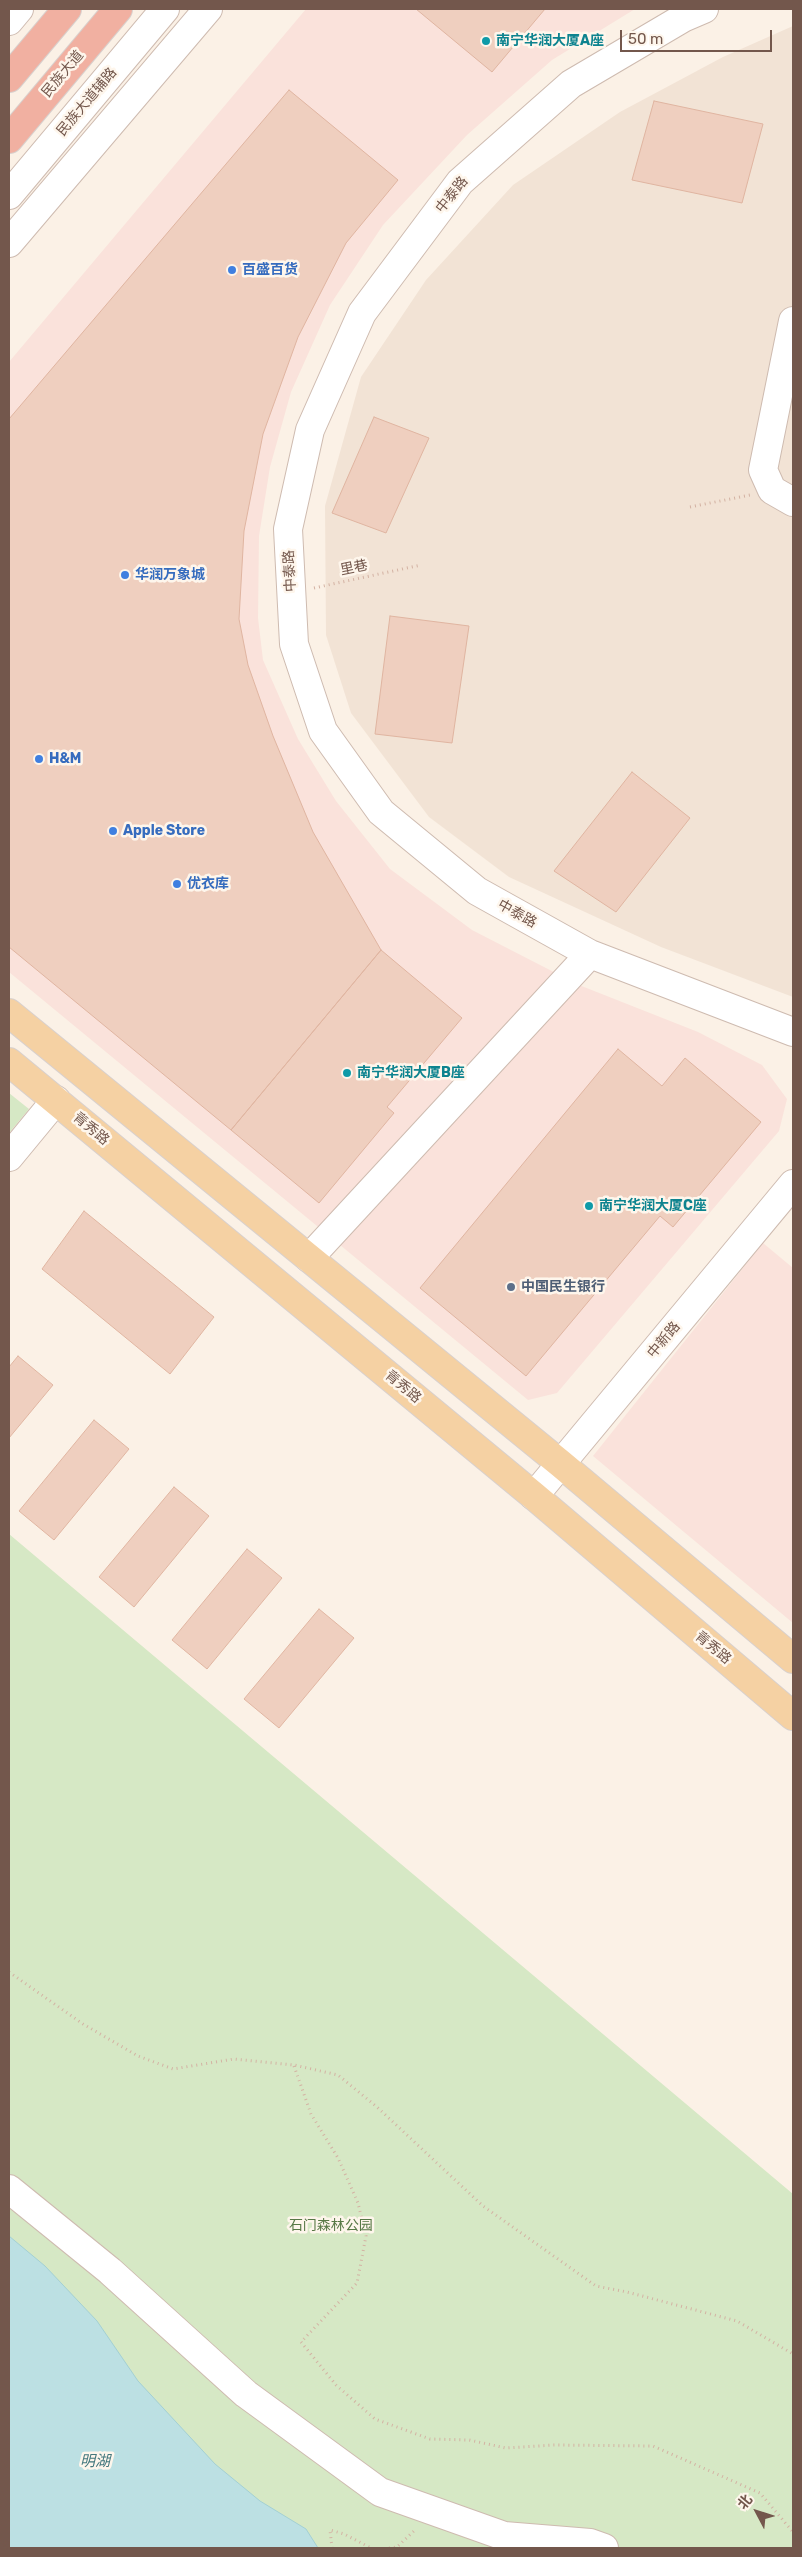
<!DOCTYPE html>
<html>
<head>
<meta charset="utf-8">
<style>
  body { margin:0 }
  #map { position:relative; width:802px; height:2557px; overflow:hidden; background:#fbf1e6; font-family:Rubik,"Noto Sans SC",sans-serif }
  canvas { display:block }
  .frame { position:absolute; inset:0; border:10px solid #73574c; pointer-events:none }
  .north { position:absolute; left:732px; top:2487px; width:50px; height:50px; -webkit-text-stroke:4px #fef6ec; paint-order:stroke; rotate:310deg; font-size:14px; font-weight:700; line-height:20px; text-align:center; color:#73574c }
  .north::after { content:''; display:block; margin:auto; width:18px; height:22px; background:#73574c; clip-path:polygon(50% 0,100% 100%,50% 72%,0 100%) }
  .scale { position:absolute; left:620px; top:30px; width:152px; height:22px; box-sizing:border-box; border:2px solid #73574c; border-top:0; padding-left:6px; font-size:15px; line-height:18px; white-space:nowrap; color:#73574c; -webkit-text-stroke:4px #fef6ec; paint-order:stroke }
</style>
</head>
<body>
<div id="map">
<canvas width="802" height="2557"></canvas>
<div class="frame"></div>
<div class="north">北</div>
<div class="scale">50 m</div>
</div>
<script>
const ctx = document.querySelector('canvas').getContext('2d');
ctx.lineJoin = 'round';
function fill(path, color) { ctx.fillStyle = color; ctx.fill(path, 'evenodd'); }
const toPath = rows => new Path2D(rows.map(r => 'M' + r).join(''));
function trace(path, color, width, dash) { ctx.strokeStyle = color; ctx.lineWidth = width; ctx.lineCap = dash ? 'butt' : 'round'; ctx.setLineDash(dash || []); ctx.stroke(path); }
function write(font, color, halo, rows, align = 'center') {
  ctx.font = font + ' Rubik,"Noto Sans SC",sans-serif'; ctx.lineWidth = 5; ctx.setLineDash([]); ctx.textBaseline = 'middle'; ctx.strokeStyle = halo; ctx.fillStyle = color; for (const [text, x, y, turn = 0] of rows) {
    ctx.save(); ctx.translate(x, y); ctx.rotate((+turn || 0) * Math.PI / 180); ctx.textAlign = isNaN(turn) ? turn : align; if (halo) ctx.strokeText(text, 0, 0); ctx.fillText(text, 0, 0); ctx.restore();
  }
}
fill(toPath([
  [793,26,793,997,661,947,509,877,429,817,351,713,326,635,325,506,361,377,426,280,513,185,620,112,723,57]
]), '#f2e3d5');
fill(toPath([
  [306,9,635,9,552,60,467,135,383,225,330,305,291,392,270,467,259,536,258,618,263,660,298,739,336,801,390,869,472,930,579,985,698,1032,762,1065,787,1099,779,1131,557,1393,528,1400,9,972,9,362],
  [763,1243,793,1268,793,1623,593,1456]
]), '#fae2db');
fill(toPath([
  [9,1093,29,1109,9,1133],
  [9,1534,793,2194,793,2548,9,2548]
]), '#d6e8c5');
const water = toPath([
  [9,2236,45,2266,97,2321,138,2381,215,2464,260,2501,306,2529,318,2548,9,2548,9,2236]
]);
fill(water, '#bce0e3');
trace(water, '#a3d0d4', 1);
const building = toPath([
  [416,9,545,9,492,72,416,9],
  [289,90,398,180,346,243,298,337,263,434,244,531,239,619,248,665,273,736,313,832,381,950,231,1130,9,947,9,419,289,90],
  [654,101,763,124,742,203,632,180,654,101],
  [374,417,429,438,386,533,332,513,374,417],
  [390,616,469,626,452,743,375,734,390,616],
  [632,772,690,818,616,912,554,871,632,772],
  [381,950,462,1018,387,1107,394,1113,319,1203,231,1130,381,950],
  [618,1049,662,1086,685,1058,761,1122,673,1227,660,1216,526,1376,420,1288,618,1049],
  [84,1211,214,1317,170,1374,42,1269,84,1211],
  [18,1356,53,1385,9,1438,9,1367,18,1356],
  [94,1420,129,1449,54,1540,19,1511,94,1420],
  [174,1487,209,1516,134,1607,99,1577,174,1487],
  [247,1549,282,1578,207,1669,172,1640,247,1549],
  [319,1609,354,1638,279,1728,244,1699,319,1609]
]);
fill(building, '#efcfbf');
trace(building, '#e0b5a1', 1);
const minor = toPath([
  [704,9,683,18,571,84,460,182,362,313,310,430,288,529,294,644,323,731,381,812,477,891,590,954,793,1032],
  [9,21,19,9],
  [9,195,165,9],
  [9,243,208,9],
  [793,321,763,470,772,490,793,502],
  [9,1157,56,1100],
  [309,1258,590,954],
  [534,1496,793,1184],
  [9,2189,110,2271,246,2394,380,2492,504,2536,590,2543,604,2548]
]);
const major = toPath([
  [9,1013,561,1464,793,1659],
  [9,1062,534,1496,793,1716]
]);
const highway = toPath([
  [9,78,67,9],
  [9,139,118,9]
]);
trace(minor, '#cebbb0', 30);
trace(major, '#d8d0cd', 30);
trace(highway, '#d8d0cd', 30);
trace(toPath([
  [690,507,750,495],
  [314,588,421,565],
  [9,1972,83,2024,138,2056,173,2069,234,2059,294,2065,338,2075,377,2107,483,2206,596,2286,627,2292,737,2321,793,2354],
  [294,2066,311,2114,338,2158,358,2203,366,2236,357,2283,301,2342,336,2385,375,2419,430,2439,469,2440,506,2448,554,2445,653,2446,760,2493,793,2532],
  [332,2548,330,2530,344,2534,371,2548],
  [389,2548,397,2547,416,2529]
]), '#d3b2a3', 3, [1, 4]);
trace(minor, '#fff', 28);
trace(major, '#f5d1a3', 28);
trace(highway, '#f1b0a1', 28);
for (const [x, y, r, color] of [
  [486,41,5,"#0f9aa8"],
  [232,270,5,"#3f7fe0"],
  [125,575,5,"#3f7fe0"],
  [39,759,5,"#3f7fe0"],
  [113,831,5,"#3f7fe0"],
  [177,884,5,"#3f7fe0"],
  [347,1073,5,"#0f9aa8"],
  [589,1206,5,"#0f9aa8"],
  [511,1287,5,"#5c6f8a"]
]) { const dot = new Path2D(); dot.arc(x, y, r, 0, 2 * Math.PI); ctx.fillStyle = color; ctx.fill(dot); trace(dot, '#fef6ec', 2); }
write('bold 14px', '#0d838f', '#fef6ec', [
  ["南宁华润大厦A座",496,41],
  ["南宁华润大厦B座",357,1073],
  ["南宁华润大厦C座",599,1206]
], 'left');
write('14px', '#73574c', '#fef6ec', [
  ["民族大道",63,74,-50],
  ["民族大道辅路",87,102,-50],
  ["中泰路",452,195,-51],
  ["里巷",354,568,-12],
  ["中泰路",290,571,-93],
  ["中泰路",517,914,29],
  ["青秀路",91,1129,40],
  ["中新路",664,1340,-50],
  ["青秀路",403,1387,40],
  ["青秀路",713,1648,40]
]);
write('bold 14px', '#366cbe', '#fef6ec', [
  ["百盛百货",242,270],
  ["华润万象城",135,575],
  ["H&M",49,759],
  ["Apple Store",123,831],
  ["优衣库",187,884]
], 'left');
write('bold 14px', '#4e5e75', '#fef6ec', [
  ["中国民生银行",521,1287]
], 'left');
write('14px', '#577845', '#fef6ec', [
  ["石门森林公园",331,2226]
]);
write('italic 15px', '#44787e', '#fef6ec', [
  ["明湖",95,2462]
]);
</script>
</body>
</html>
